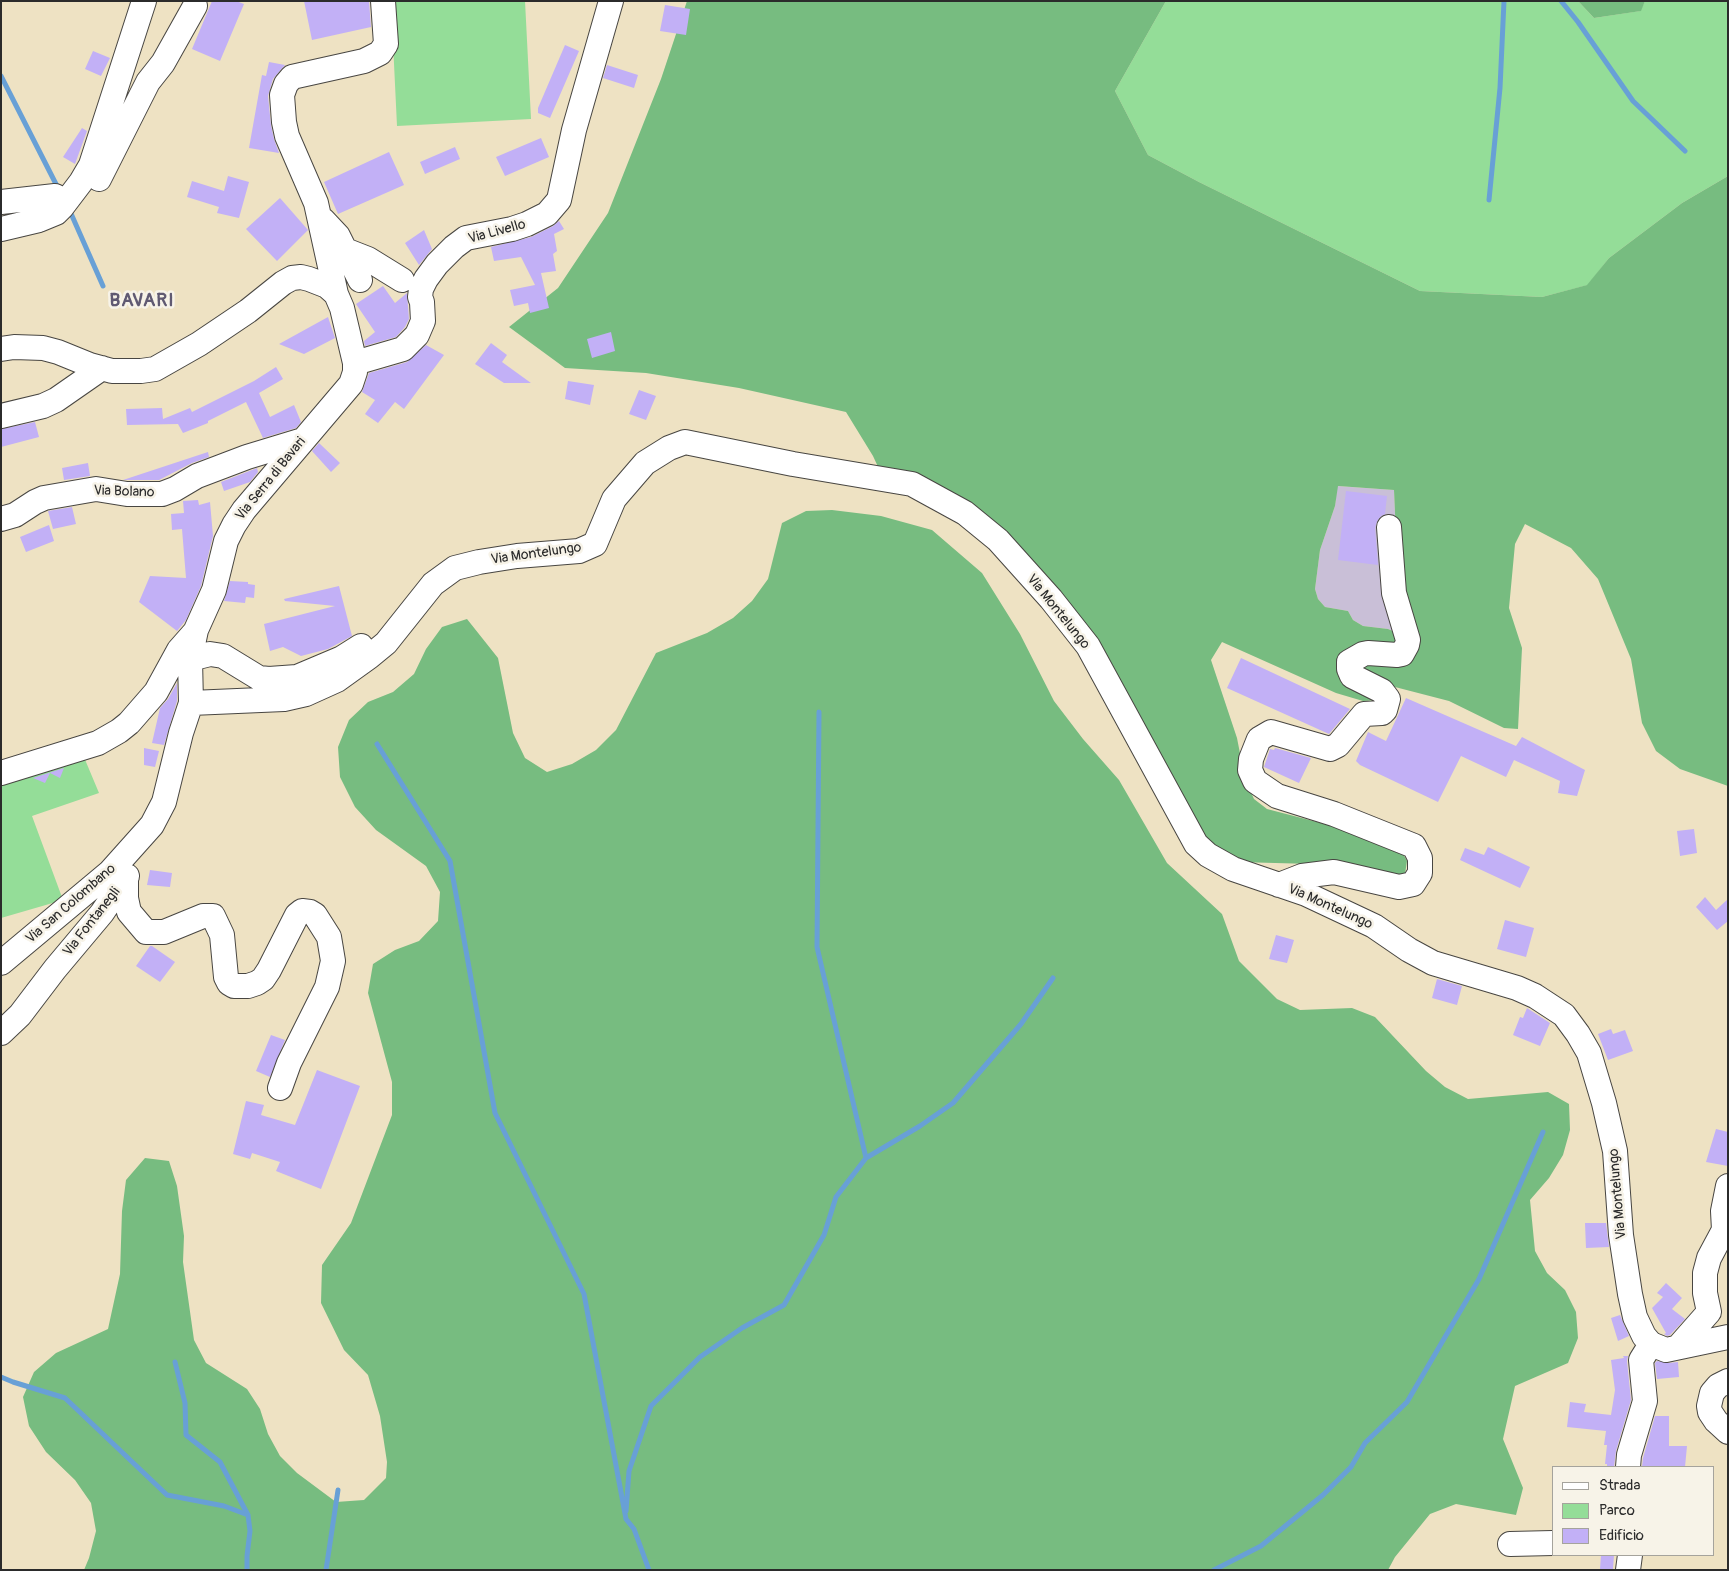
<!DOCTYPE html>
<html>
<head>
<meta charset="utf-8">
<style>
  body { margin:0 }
  #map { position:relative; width:1729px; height:1571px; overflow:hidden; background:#eee2c3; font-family:Pangolin,sans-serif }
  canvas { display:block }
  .frame { position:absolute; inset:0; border:2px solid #2b2b2b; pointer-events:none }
  .legend { position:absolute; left:1552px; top:1466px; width:162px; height:90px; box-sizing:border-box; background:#f7f3e8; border:1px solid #a5a39c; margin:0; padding:6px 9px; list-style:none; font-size:15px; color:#2b2b2b }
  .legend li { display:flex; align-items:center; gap:10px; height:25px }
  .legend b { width:25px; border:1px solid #a5a39c }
</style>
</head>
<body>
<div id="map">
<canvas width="1729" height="1571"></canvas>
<div class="frame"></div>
<ul class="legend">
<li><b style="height:6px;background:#fff"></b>Strada</li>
<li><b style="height:14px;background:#94dd98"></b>Parco</li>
<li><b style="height:14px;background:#c2b0f6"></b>Edificio</li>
</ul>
</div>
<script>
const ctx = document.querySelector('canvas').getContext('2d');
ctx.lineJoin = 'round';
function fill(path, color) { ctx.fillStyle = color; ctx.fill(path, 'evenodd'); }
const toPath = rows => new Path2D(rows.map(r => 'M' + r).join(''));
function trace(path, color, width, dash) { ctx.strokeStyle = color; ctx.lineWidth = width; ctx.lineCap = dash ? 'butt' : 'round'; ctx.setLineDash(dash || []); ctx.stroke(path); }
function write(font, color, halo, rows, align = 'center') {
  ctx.font = font + ' Pangolin,sans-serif'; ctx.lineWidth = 5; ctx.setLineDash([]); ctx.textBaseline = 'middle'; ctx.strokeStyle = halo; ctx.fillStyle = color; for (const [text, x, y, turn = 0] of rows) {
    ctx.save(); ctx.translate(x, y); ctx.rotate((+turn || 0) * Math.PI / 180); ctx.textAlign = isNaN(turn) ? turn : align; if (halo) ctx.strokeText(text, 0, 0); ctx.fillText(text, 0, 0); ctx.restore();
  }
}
fill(toPath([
  [1337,486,1394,490,1398,582,1404,612,1416,639,1415,649,1410,659,1367,662,1354,667,1370,678,1395,687,1380,700,1367,690,1351,685,1343,678,1341,670,1342,659,1349,652,1359,647,1370,645,1391,649,1398,641,1395,632,1388,629,1363,626,1353,620,1348,611,1325,607,1318,599,1315,589,1320,550,1335,506]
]), '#c9bfd7');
fill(toPath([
  [391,1,525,1,531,119,397,126],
  [1166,1,1578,1,1594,18,1640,11,1645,1,1728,1,1728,176,1682,203,1609,258,1588,285,1542,297,1420,291,1199,182,1148,155,1115,91],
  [81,750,99,793,32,816,63,900,1,918,1,777]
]), '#94dd98');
fill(toPath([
  [687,1,1166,1,1115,91,1148,155,1199,182,1420,291,1542,297,1587,285,1609,258,1682,203,1728,176,1728,786,1680,769,1656,751,1642,723,1631,659,1598,579,1571,548,1525,524,1515,544,1509,608,1522,648,1518,729,1504,728,1449,701,1395,687,1370,678,1361,673,1354,668,1357,665,1367,662,1410,659,1415,649,1416,639,1404,612,1398,582,1394,490,1338,486,1335,506,1320,550,1315,589,1318,599,1325,607,1348,611,1353,620,1363,626,1388,629,1395,632,1398,641,1391,649,1371,645,1359,647,1349,652,1342,660,1341,670,1343,678,1351,685,1367,690,1380,700,1363,701,1336,693,1222,642,1211,660,1237,738,1245,779,1254,799,1267,809,1367,835,1401,850,1407,861,1405,874,1395,877,1354,867,1312,864,1238,862,1212,850,1119,680,1053,586,1003,532,974,509,927,484,879,469,873,456,846,412,739,388,646,373,565,368,509,327,558,288,608,213,661,79],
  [1578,1,1645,1,1641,11,1594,18],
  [832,510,881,516,932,530,982,573,1020,634,1054,701,1083,739,1119,780,1167,863,1222,914,1239,961,1277,999,1300,1010,1352,1008,1375,1017,1426,1071,1445,1087,1468,1099,1548,1092,1569,1104,1570,1130,1563,1155,1549,1178,1530,1200,1535,1251,1547,1273,1565,1290,1576,1312,1578,1338,1568,1363,1515,1386,1503,1439,1523,1488,1516,1515,1456,1504,1430,1514,1395,1557,1388,1570,84,1570,89,1558,96,1531,91,1503,75,1480,46,1452,29,1426,23,1397,34,1372,56,1353,108,1329,120,1274,122,1211,126,1180,145,1158,169,1161,177,1186,184,1236,183,1262,194,1340,206,1363,247,1389,260,1409,268,1434,280,1456,297,1473,336,1502,364,1500,386,1478,387,1462,380,1416,368,1375,344,1350,321,1303,322,1265,351,1223,392,1115,392,1082,368,993,373,964,395,950,419,941,438,921,440,892,426,866,376,830,355,807,340,777,338,747,349,720,368,702,393,692,414,674,426,649,442,627,467,619,498,658,513,733,525,758,547,772,572,764,596,750,616,730,656,653,707,633,733,618,752,601,768,579,782,523,806,511]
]), '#77bc80');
trace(toPath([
  [1561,1,1578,22,1633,101,1685,151],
  [1,76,59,190],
  [1489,200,1500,88,1504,1],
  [69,209,103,286],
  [819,712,817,947,866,1158],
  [377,744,450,861,495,1113,584,1294,626,1519,634,1529,649,1570],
  [175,1362,185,1403,186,1435,220,1462,248,1515,250,1531,247,1556,247,1570],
  [1,1377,13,1382,65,1398,167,1495,224,1506,248,1515],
  [626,1511,629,1471,651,1406,700,1357,742,1328,784,1305,824,1235,836,1197,866,1158,920,1126,953,1103,1021,1024,1053,978],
  [326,1570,338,1490],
  [1214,1570,1261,1546,1323,1495,1351,1467,1365,1443,1407,1402,1479,1279,1543,1132]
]), '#68a0d6', 5);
fill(toPath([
  [212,1,236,1,244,4,220,61,192,49],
  [304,1,369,1,371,27,312,40],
  [665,5,690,9,686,35,660,31],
  [565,45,579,51,550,118,538,113,538,108],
  [93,51,110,58,101,76,85,69],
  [269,62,285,65,273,79,268,96,271,125,274,139,279,153,249,148,262,75,266,76],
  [607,65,638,75,634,88,603,78],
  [82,128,87,131,75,164,63,157],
  [541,138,549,157,505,176,496,157],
  [455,147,460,159,425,174,420,162],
  [389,152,404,185,338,214,324,182],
  [228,176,249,182,239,218,217,213,219,207,187,197,192,181,224,191],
  [280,198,308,230,277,261,246,229],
  [559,221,564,229,554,234,557,251,553,254,556,271,541,273,549,308,530,313,528,303,514,306,510,290,535,285,521,257,494,261,491,247,531,237,553,226],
  [424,230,432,249,419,265,405,243],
  [383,286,395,303,407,293,409,319,405,327,396,337,365,346,364,341,375,332,356,304],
  [328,317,335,338,304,354,279,344],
  [611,332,615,351,592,358,587,339],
  [491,343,507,355,502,362,531,383,504,383,475,364],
  [426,345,444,355,404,409,395,402,378,423,365,414,375,400,362,392,369,373,407,362],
  [276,367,283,379,259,393,270,417,294,405,301,422,296,428,263,438,246,402,208,421,208,423,183,433,178,424,127,425,126,409,162,408,163,419,190,408,192,412,254,381],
  [568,381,594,385,590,405,565,399],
  [639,390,656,396,646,420,629,414],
  [35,422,39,437,1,447,1,429],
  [319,443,340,463,331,472,312,451],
  [208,452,209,457,192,463,159,480,123,480],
  [88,463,90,476,64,480,62,468],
  [257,468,258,472,250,482,224,491,221,482],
  [1346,491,1387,496,1385,514,1381,516,1377,521,1375,528,1378,565,1338,560],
  [198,500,199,505,210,502,213,536,201,586,186,620,177,631,139,602,150,576,186,578,182,529,172,530,171,514,184,513,183,501],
  [72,507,76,524,53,529,48,511],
  [49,525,54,541,26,552,20,537],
  [230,581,248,582,248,584,255,585,254,598,246,597,245,603,224,601],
  [339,586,352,636,328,649,301,656,283,647,270,651,264,624,335,606,285,601,284,599],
  [1241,658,1350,709,1329,734,1227,688],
  [177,683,177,701,164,745,152,743,160,708,168,699],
  [1406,698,1516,746,1522,737,1585,770,1577,796,1558,793,1560,781,1514,760,1506,777,1461,756,1438,802,1360,765,1356,761,1368,732,1386,741],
  [144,748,159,751,155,767,144,765],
  [1275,748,1311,758,1299,783,1264,767,1270,749,1274,750],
  [64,768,60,778,50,773,45,783,33,778],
  [1694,829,1697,853,1680,856,1677,831],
  [1488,847,1530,867,1520,888,1460,860,1465,848,1484,855],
  [150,870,172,873,170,887,147,885],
  [1705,897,1716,910,1728,899,1728,921,1717,930,1696,907],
  [1505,920,1534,928,1526,957,1497,949],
  [1276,935,1294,940,1287,963,1269,959],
  [150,946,152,946,175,962,160,982,136,966],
  [1437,979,1462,986,1457,1005,1432,998],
  [1527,1008,1550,1023,1540,1046,1513,1035,1520,1017,1523,1018],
  [1611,1029,1613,1034,1625,1030,1633,1051,1608,1060,1598,1034],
  [271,1035,285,1040,270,1077,256,1071],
  [317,1070,360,1086,321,1189,276,1171,280,1162,252,1153,250,1159,233,1154,246,1101,264,1105,261,1115,295,1125],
  [1716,1129,1728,1132,1728,1166,1706,1162],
  [1585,1223,1606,1223,1609,1247,1586,1248],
  [1666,1283,1682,1298,1672,1309,1685,1319,1670,1335,1667,1336,1664,1334,1666,1333,1652,1308,1663,1297,1657,1293],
  [1620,1315,1629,1336,1618,1341,1611,1318],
  [1623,1356,1628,1356,1627,1361,1631,1400,1616,1451,1614,1467,1607,1467,1607,1464,1605,1464,1607,1445,1604,1445,1606,1431,1567,1427,1570,1402,1586,1404,1584,1412,1611,1415,1615,1390,1611,1360,1624,1358],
  [1657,1361,1668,1363,1678,1362,1679,1377,1657,1379,1655,1363],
  [1655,1416,1669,1416,1669,1446,1687,1446,1685,1467,1642,1467,1643,1458],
  [1601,1555,1614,1555,1613,1569,1600,1569]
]), '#c2b0f6');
const minor = toPath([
  [99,179,148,82,163,63,195,6],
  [1,202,55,196,59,198,62,207],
  [323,220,338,236,360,280],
  [1,229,39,220,56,213,62,207,81,182,91,165,144,1],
  [345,250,368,259,402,280],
  [1,349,14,347,43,348,58,352,90,365,112,371,141,371,155,369,199,344,248,311,283,283,292,278,301,277,309,279,327,286,336,294],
  [355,363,403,349,417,335,423,321,422,302,420,297,421,289,426,279,437,264,454,247,466,238,512,229,527,224,547,214,559,200,574,130,611,1],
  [1,416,43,406,56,400,102,368],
  [1,519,15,515,35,502,44,498,96,489,127,494,162,494,175,489,197,476,247,457,303,440],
  [190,659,210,654,223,656,259,678,269,679,297,677,342,658,361,646],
  [191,703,284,699,306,694,337,680,369,657,386,643,433,584,455,568,479,562,517,556,579,551,595,544,614,499,645,463,669,448,685,442,793,464,912,484,965,513,998,540,1051,599,1088,646,1196,844,1208,855,1233,869,1306,894,1374,926,1409,950,1433,963,1517,988,1535,996,1564,1015,1578,1034,1589,1053,1604,1103,1615,1151,1621,1235,1630,1294,1635,1317,1644,1336,1651,1344,1666,1350,1728,1337],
  [1,773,98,743,119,731,129,723,156,692,179,650,194,633],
  [126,879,126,898,129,912,146,932,164,932,203,916,213,916,222,935,226,977,229,983,234,986,248,986,257,983,263,979,269,970,297,915,302,911,310,912,315,915,329,937,333,961,327,987,289,1063,280,1088],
  [1279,885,1302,876,1334,872,1399,887,1413,884,1420,873,1420,858,1414,846,1334,814,1277,796,1255,781,1250,770,1251,759,1259,739,1271,732,1330,749,1338,745,1364,714,1382,713,1385,710,1388,699,1382,691,1352,676,1349,669,1349,662,1363,654,1368,653,1397,655,1402,654,1407,645,1408,640,1394,593,1389,527],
  [1,963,110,872,152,825,164,802,181,733,191,703,190,659,196,630,214,590,226,541,234,525,244,510,351,384,355,372,355,363,342,308,336,294,316,203,287,136,284,122,282,95,286,84,292,77,364,61,380,53,386,44,383,1],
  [1,1033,20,1015,55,969,102,913,127,876],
  [1679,1346,1709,1312,1705,1293,1705,1273,1709,1258,1724,1230,1723,1211,1728,1186],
  [1728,1381,1718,1386,1712,1393,1709,1406,1710,1412,1716,1421,1728,1432],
  [1628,1467,1629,1455,1645,1401,1641,1360,1651,1344],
  [1510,1544,1553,1543],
  [1628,1570,1630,1555]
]);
trace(minor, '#484642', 26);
trace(minor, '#fff', 24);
write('14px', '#2b2b2b', '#f7f3e8', [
  ["Via Livello",497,232,-15],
  ["Via Serra di Bavari",271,479,-51],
  ["Via Bolano",124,492,2],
  ["Via Montelungo",536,554,-8],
  ["Via Montelungo",1058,612,51],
  ["Via San Colombano",71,904,-41],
  ["Via Montelungo",1330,907,24],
  ["Via Fontanegli",92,922,-52],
  ["Via Montelungo",1618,1194,-95]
]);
ctx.letterSpacing = '1px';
write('bold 19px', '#605a72', '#f7f3e8', [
  ["BAVARI",142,301]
]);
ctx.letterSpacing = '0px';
</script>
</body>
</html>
